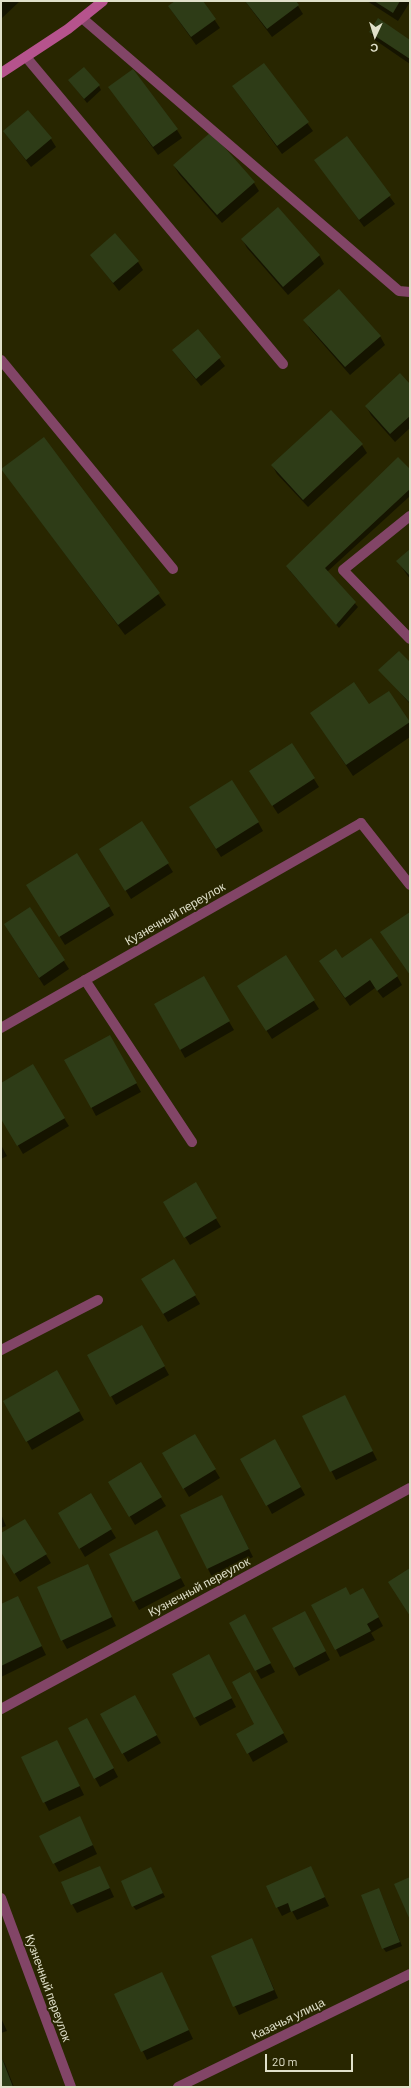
<!DOCTYPE html>
<html>
<head>
<meta charset="utf-8">
<style>
  body { margin:0 }
  #map { position:relative; width:411px; height:2088px; overflow:hidden; background:#282600; font-family:Barlow,sans-serif }
  canvas { display:block }
  .frame { position:absolute; inset:0; border:2px solid #e0e0ca; pointer-events:none }
  .north { position:absolute; left:355px; top:16px; width:40px; height:40px; -webkit-text-stroke:3px #282600; paint-order:stroke; rotate:184deg; font-size:11px; font-weight:700; line-height:16px; text-align:center; color:#e0e0ca }
  .north::after { content:''; display:block; margin:auto; width:14px; height:18px; background:#e0e0ca; clip-path:polygon(50% 0,100% 100%,50% 72%,0 100%) }
  .scale { position:absolute; left:265px; top:2054px; width:88px; height:18px; box-sizing:border-box; border:2px solid #e0e0ca; border-top:0; padding-left:5px; font-size:12px; line-height:14px; white-space:nowrap; color:#e0e0ca; -webkit-text-stroke:3px #282600; paint-order:stroke }
</style>
</head>
<body>
<div id="map">
<canvas width="411" height="2088"></canvas>
<div class="frame"></div>
<div class="north">С</div>
<div class="scale">20 m</div>
</div>
<script>
const ctx = document.querySelector('canvas').getContext('2d');
ctx.lineJoin = 'round';
function fill(path, color) { ctx.fillStyle = color; ctx.fill(path, 'evenodd'); }
const toPath = rows => new Path2D(rows.map(r => 'M' + r).join(''));
function trace(path, color, width, dash) { ctx.strokeStyle = color; ctx.lineWidth = width; ctx.lineCap = dash ? 'butt' : 'round'; ctx.setLineDash(dash || []); ctx.stroke(path); }
function write(font, color, halo, rows, align = 'center') {
  ctx.font = font + ' Barlow,sans-serif'; ctx.lineWidth = 4; ctx.setLineDash([]); ctx.textBaseline = 'middle'; ctx.strokeStyle = halo; ctx.fillStyle = color; for (const [text, x, y, turn = 0] of rows) {
    ctx.save(); ctx.translate(x, y); ctx.rotate((+turn || 0) * Math.PI / 180); ctx.textAlign = isNaN(turn) ? turn : align; if (halo) ctx.strokeText(text, 0, 0); ctx.fillText(text, 0, 0); ctx.restore();
  }
}
fill(toPath([
  [1,1,20,1,1,19],
  [177,1,202,1,220,28,196,45,169,7],
  [245,1,295,1,303,14,272,37],
  [367,1,410,1,410,2,398,21],
  [370,32,410,41,410,64,375,40],
  [264,64,313,131,282,154,233,87],
  [72,84,99,86,101,90,87,103],
  [110,88,177,130,182,138,158,155],
  [4,132,51,139,56,147,31,167],
  [346,137,395,204,364,227,315,160],
  [174,166,254,183,259,191,222,223,179,174],
  [242,239,319,255,324,264,288,295,247,248],
  [91,255,138,262,143,270,119,291],
  [305,320,380,336,385,345,350,375,310,329],
  [198,331,225,366,201,386,173,351],
  [410,386,410,428,395,442,371,415,366,406],
  [331,411,362,445,367,453,308,507,277,474,272,465],
  [44,439,166,605,125,635,2,469],
  [410,471,410,496,327,572,358,607,339,628,290,571],
  [410,550,410,579,398,562],
  [410,664,410,704,380,670],
  [388,692,410,724,410,737,353,776,311,713,369,705],
  [292,744,319,787,278,814,255,779],
  [195,816,258,822,263,831,221,857],
  [142,823,173,872,131,899,105,857],
  [32,893,109,906,114,915,65,945],
  [30,908,69,969,44,986,10,933],
  [285,956,319,1009,272,1039,243,994],
  [342,960,397,976,402,985,383,998,375,988,350,1006,320,962],
  [203,977,234,1030,185,1058,155,1005],
  [110,1036,141,1092,96,1116,66,1060],
  [32,1066,69,1126,23,1154,1,1117,1,1085],
  [1,1145,7,1156,1,1159],
  [195,1184,221,1227,190,1245,164,1202],
  [174,1260,200,1304,168,1322,143,1279],
  [142,1326,169,1375,116,1405,89,1355],
  [57,1371,84,1420,32,1450,4,1401],
  [349,1404,377,1460,336,1480,304,1417],
  [194,1435,220,1478,189,1497,168,1462],
  [275,1441,305,1495,272,1514,242,1459],
  [140,1464,166,1506,135,1525,109,1482],
  [90,1495,116,1538,85,1557,59,1514],
  [227,1505,253,1557,212,1577,208,1569],
  [1,1514,6,1526,1,1528],
  [25,1520,51,1563,20,1582,1,1551,1,1535],
  [161,1540,185,1586,139,1610,110,1555],
  [88,1566,116,1626,67,1649,62,1640],
  [350,1596,368,1598,383,1626,371,1633,375,1640,340,1657,336,1649],
  [1,1605,22,1606,46,1655,1,1677],
  [244,1616,275,1672,261,1679,230,1623],
  [309,1620,330,1660,299,1676,294,1667],
  [214,1664,236,1707,200,1726,195,1717],
  [250,1673,288,1742,253,1762,238,1734,256,1724],
  [135,1697,161,1743,128,1762,101,1715],
  [92,1728,118,1777,100,1787,95,1778],
  [62,1750,84,1795,49,1811,22,1758],
  [84,1826,97,1854,59,1872,54,1863],
  [100,1867,114,1897,77,1913,72,1904],
  [153,1873,165,1897,136,1910,133,1906],
  [315,1876,329,1906,297,1920,292,1911,282,1916,277,1907],
  [381,1894,402,1946,386,1952,383,1948],
  [252,1939,278,1998,239,2015,212,1956],
  [166,1982,193,2039,147,2060,116,1994],
  [1,2018,7,2031,1,2033],
  [1,2057,5,2064,14,2087,1,2087]
]), '#0007');
fill(toPath([
  [175,1,203,1,216,19,191,37,168,6],
  [245,1,296,1,299,5,267,29],
  [374,1,400,1,393,13],
  [378,18,410,40,410,59,369,32],
  [264,63,309,122,277,146,232,86],
  [84,67,100,85,84,99,68,80],
  [133,69,178,129,153,147,108,87],
  [28,110,52,138,26,160,3,131],
  [211,132,255,182,217,215,173,165],
  [347,136,391,195,359,220,314,160],
  [278,207,320,255,283,287,241,239],
  [115,233,139,261,113,283,90,255],
  [339,289,381,336,345,367,303,320],
  [198,329,221,357,196,379,172,350],
  [400,373,410,384,410,416,390,434,365,406],
  [331,410,363,444,303,500,271,465],
  [44,437,160,593,118,625,1,469],
  [398,457,410,469,410,489,325,568,356,602,336,625,286,566],
  [410,549,410,576,396,561],
  [399,651,410,662,410,703,378,670],
  [354,682,369,704,389,691,410,722,346,765,310,713],
  [292,743,315,778,272,806,249,771],
  [232,780,259,822,216,849,189,807],
  [142,821,169,863,125,891,99,849],
  [77,853,110,906,59,937,26,885],
  [30,907,65,960,39,978,4,924],
  [410,912,410,975,380,932],
  [371,938,398,976,377,991,370,980,345,998,319,961,336,949,342,958],
  [286,955,315,1000,266,1031,237,986],
  [204,976,230,1021,180,1050,154,1004],
  [110,1035,137,1083,91,1108,64,1060],
  [33,1064,65,1118,17,1146,1,1119,1,1083],
  [196,1182,217,1218,184,1238,163,1202],
  [174,1259,196,1295,163,1314,141,1279],
  [142,1325,165,1366,110,1397,87,1355],
  [57,1370,80,1411,26,1442,3,1401],
  [345,1395,373,1451,330,1472,302,1416],
  [195,1434,216,1469,183,1489,162,1453],
  [275,1439,301,1487,266,1506,240,1459],
  [141,1462,162,1497,129,1517,108,1482],
  [91,1493,112,1529,79,1549,58,1513],
  [222,1495,249,1549,207,1569,180,1515],
  [25,1519,47,1554,14,1574,1,1552,1,1533],
  [157,1530,181,1578,133,1602,109,1554],
  [88,1564,112,1617,61,1641,37,1587],
  [410,1568,410,1616,388,1582],
  [346,1587,350,1595,363,1588,379,1617,367,1624,371,1631,335,1650,311,1605],
  [18,1596,42,1646,1,1666,1,1604],
  [305,1611,326,1651,294,1668,272,1628],
  [245,1614,271,1663,255,1671,229,1623],
  [209,1654,232,1698,194,1718,172,1674],
  [250,1672,284,1733,247,1754,236,1734,254,1724,232,1682],
  [135,1695,157,1735,122,1754,100,1714],
  [87,1718,114,1768,94,1779,68,1728],
  [57,1740,80,1786,43,1803,21,1757],
  [80,1816,93,1845,53,1864,39,1836],
  [100,1866,110,1888,71,1905,61,1882],
  [311,1866,325,1897,291,1912,288,1903,276,1908,266,1886],
  [151,1867,163,1893,132,1907,121,1881],
  [410,1877,410,1920,394,1884],
  [379,1888,400,1942,382,1949,361,1895],
  [252,1938,274,1990,233,2007,211,1956],
  [162,1972,189,2030,141,2052,114,1994],
  [1,2056,13,2087,1,2087]
]), '#2e3c17');
trace(toPath([
  [82,18,399,291,410,292],
  [26,57,283,364],
  [1,360,173,569],
  [410,516,343,570,410,639],
  [361,823,410,885],
  [85,980,192,1142],
  [1,1350,98,1300]
]), '#824567', 10);
trace(toPath([
  [1,1028,361,823],
  [1,1709,410,1488],
  [1,1898,71,2087],
  [178,2087,410,1974]
]), '#824567', 10);
trace(toPath([
  [1,73,68,29,103,1]
]), '#b6538d', 10);
write('12px', '#e0e0ca', '#282600', [
  ["Кузнечный переулок",175,914,-30],
  ["Кузнечный переулок",199,1587,-28],
  ["Кузнечный переулок",48,1988,70],
  ["Казачья улица",288,2019,-26]
]);
</script>
</body>
</html>
